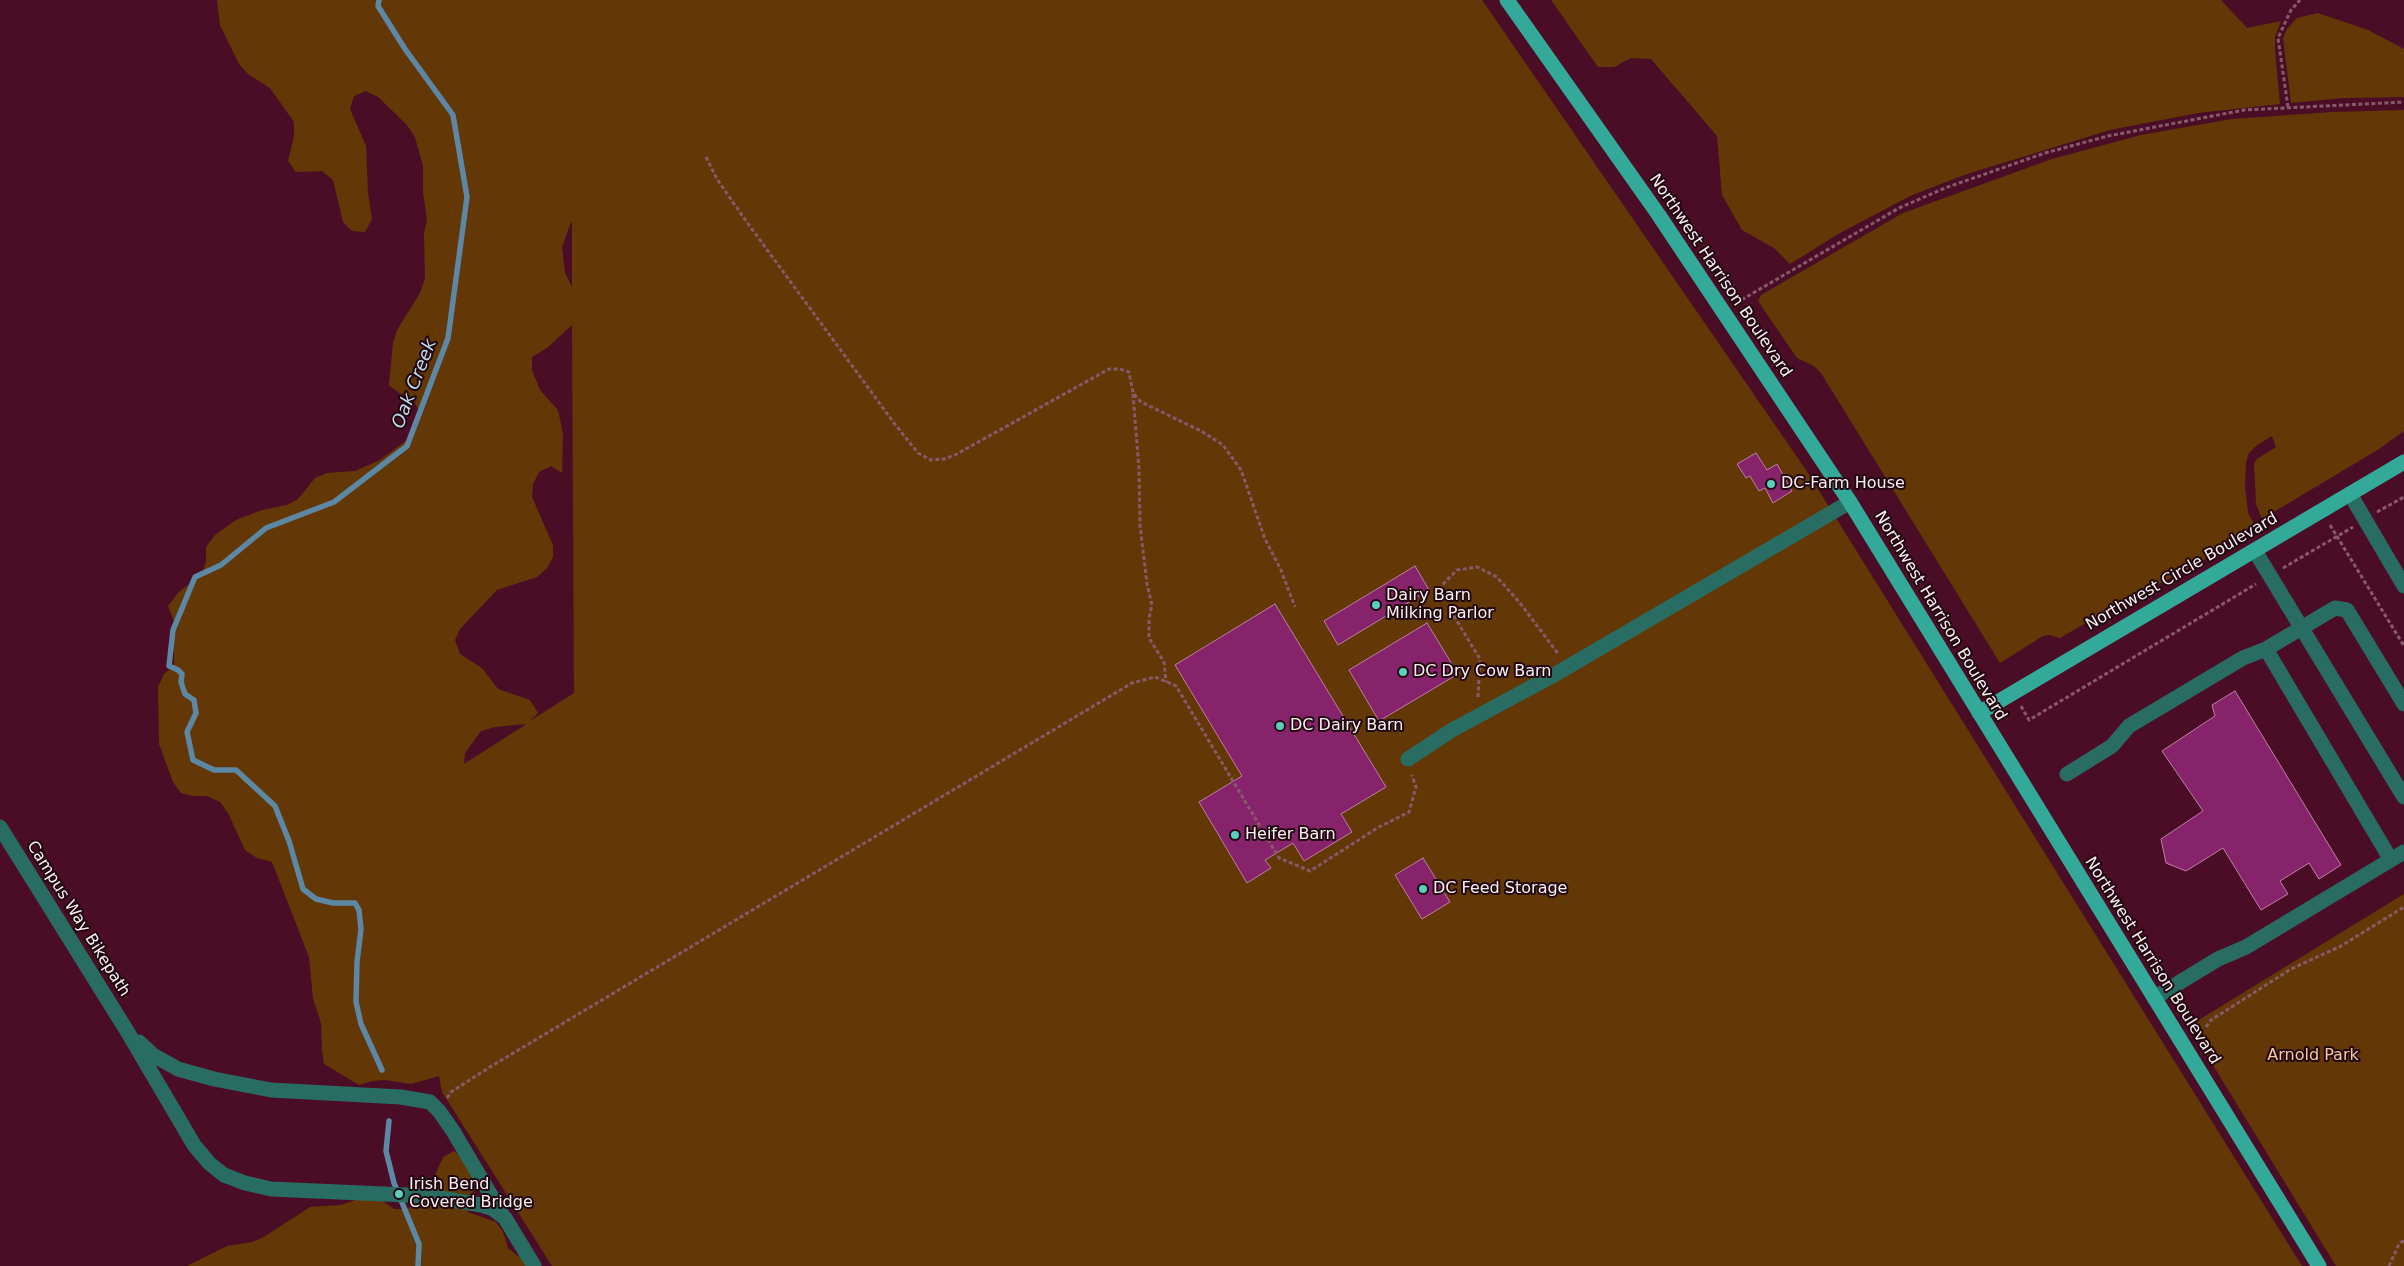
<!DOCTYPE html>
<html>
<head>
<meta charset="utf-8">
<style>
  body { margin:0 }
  canvas { display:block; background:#4b0d25 }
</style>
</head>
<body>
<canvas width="2404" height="1266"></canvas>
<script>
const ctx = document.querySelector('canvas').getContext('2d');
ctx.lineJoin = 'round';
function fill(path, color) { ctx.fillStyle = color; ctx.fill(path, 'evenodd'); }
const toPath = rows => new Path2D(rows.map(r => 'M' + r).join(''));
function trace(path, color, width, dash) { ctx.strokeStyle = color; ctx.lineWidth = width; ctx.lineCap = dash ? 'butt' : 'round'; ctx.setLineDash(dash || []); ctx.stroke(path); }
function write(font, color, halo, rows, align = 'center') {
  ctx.font = font + ' "DejaVu Sans",sans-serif'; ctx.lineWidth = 4; ctx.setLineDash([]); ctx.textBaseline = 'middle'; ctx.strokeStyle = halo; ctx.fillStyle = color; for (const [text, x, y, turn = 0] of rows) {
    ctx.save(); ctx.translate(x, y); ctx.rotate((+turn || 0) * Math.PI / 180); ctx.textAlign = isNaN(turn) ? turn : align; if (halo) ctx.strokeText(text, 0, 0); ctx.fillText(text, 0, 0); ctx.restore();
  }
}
fill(toPath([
  [217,0,1482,0,1806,470,2302,1266,552,1266,442,1092,439,1076,411,1084,385,1080,372,1081,359,1085,324,1064,322,1051,321,1023,313,998,309,957,272,862,257,858,245,850,228,813,220,802,207,796,193,796,181,793,173,782,159,744,158,687,164,674,174,666,174,621,168,606,179,592,201,575,206,563,206,547,215,535,236,520,262,510,287,505,298,499,315,478,327,473,355,471,380,460,411,437,418,425,419,411,413,399,399,393,389,385,393,343,397,330,420,293,425,278,424,234,427,220,423,193,423,166,415,137,407,125,378,97,366,91,354,96,350,109,366,146,368,193,372,219,365,232,352,231,343,222,333,180,322,171,296,172,288,161,294,136,294,122,270,88,248,74,239,64,220,25],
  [571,222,572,222,572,287,565,273,562,247],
  [572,325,574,693,530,721,538,713,530,700,498,689,482,668,460,654,455,640,460,629,497,590,537,577,547,568,553,557,553,545,532,497,533,484,539,472,551,466,562,473,563,434,558,410,540,390,532,370,532,357,547,348],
  [525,724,525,725,464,764,465,753,481,731,495,727],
  [1551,0,2221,0,2247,28,2281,21,2275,37,2275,50,2280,104,2198,113,2110,130,1964,175,1910,196,1840,233,1790,264,1774,248,1742,230,1722,195,1717,136,1651,59,1631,58,1614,67,1598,67],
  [2318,13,2368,30,2404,49,2404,97,2343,98,2291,103,2283,38,2287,29,2297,18],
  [2404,110,2404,431,2379,449,2262,519,2256,504,2254,464,2257,459,2276,447,2272,436,2257,445,2249,453,2246,462,2245,487,2248,513,2254,524,2234,537,2224,548,2193,566,2109,610,2065,635,2060,638,2050,635,2043,636,2000,663,1821,373,1814,366,1797,358,1758,301,1761,295,1903,213,2052,159,2141,135,2232,119,2332,112],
  [2404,894,2404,1266,2336,1266,2189,1026],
  [454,1151,469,1162,480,1184,463,1202,468,1212,496,1222,503,1232,508,1248,518,1256,530,1261,534,1266,187,1266,227,1246,252,1242,264,1237,310,1207,341,1205,373,1194,394,1209,407,1209,418,1202,427,1193,443,1157]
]), '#633806');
trace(toPath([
  [379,0,378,6,405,49,453,115,467,197,448,338,407,446,334,502,266,528,221,565,195,577,173,630,169,666,178,670,182,674,181,682,185,694,194,700,196,713,187,732,193,760,214,770,236,770,275,806,289,841,303,889,316,899,333,903,355,903,359,910,361,929,357,962,356,1002,361,1024,382,1070],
  [389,1121,386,1151,394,1183,419,1244,418,1266]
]), '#5c87a5', 5.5);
const building = toPath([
  [1756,453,1767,470,1777,464,1792,491,1773,503,1765,488,1759,491,1750,476,1746,478,1737,464,1756,453],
  [1415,566,1429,590,1338,645,1324,621,1415,566],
  [1275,604,1386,787,1341,814,1352,832,1304,861,1293,843,1265,860,1271,868,1247,883,1199,802,1242,776,1175,665,1275,604],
  [1427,623,1458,674,1379,721,1349,670,1427,623],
  [2235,691,2341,865,2319,879,2309,863,2280,881,2288,894,2261,910,2223,848,2186,871,2166,863,2161,839,2203,811,2162,751,2215,716,2212,705,2235,691],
  [1423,858,1450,902,1422,919,1395,875,1423,858]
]);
fill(building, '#87236a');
trace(building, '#bd7fa6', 1);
trace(toPath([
  [2288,107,2278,38,2291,10,2300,0],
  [706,157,717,179,741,214,894,423,918,453,931,460,944,459,955,455,1109,369,1120,369,1129,372,1133,393,1141,402,1201,431,1223,445,1241,470,1265,539,1281,570,1295,607],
  [1736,303,1899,208,1945,188,2045,153,2108,136,2244,110,2404,102],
  [1133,394,1139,469,1140,525,1147,584,1152,605,1149,618,1149,638,1164,662,1166,682],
  [2377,512,2404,497],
  [2330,525,2404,646],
  [2283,568,2353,527],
  [1478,697,1480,659,1452,613,1441,586,1457,570,1477,567,1497,577,1520,603,1559,655],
  [2021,706,2029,720,2256,584],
  [2206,1027,2211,1020,2291,969,2341,946,2404,907],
  [447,1098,451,1092,490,1067,1132,683,1155,677,1176,686,1279,858,1310,871,1379,827,1409,812,1416,787,1412,775],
  [2389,1266,2399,1244,2404,1240]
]), '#865a6b', 3, [4, 2.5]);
trace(toPath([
  [2350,494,2404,586],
  [2255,551,2404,797],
  [2266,649,2391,860],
  [1408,759,1452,730,1554,675,1850,502],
  [2067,774,2112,746,2129,726,2243,658,2266,649,2335,608,2347,610,2404,704],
  [0,827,127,1031,194,1145,209,1163,224,1175,245,1183,271,1189,429,1196,481,1205,493,1209,505,1218,534,1266],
  [2154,998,2218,959,2246,947,2404,852],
  [139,1042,153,1055,178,1069,214,1079,271,1090,401,1097,430,1102,439,1111,453,1131,502,1214]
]), '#286c62', 15);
trace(toPath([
  [1507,0,1658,214,1850,502,2319,1266],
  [1979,713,2404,462]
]), '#33a999', 15);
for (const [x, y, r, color] of [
  [1771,484,5,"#5acebc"],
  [1376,605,5,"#5acebc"],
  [1403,672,5,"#5acebc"],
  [1280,726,5,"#5acebc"],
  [1235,835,5,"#5acebc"],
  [1423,889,5,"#5acebc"],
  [399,1194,5,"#5acebc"]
]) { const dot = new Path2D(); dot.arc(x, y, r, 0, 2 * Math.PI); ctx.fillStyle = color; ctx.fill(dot); trace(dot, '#210710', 2); }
write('16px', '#faf1f3', '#210710', [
  ["Northwest Harrison Boulevard",1720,276,56],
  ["Northwest Circle Boulevard",2182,572,-30],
  ["Northwest Harrison Boulevard",1940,616,59],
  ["Campus Way Bikepath",78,919,58],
  ["Northwest Harrison Boulevard",2152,961,58]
]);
write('16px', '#faf1f3', '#210710', [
  ["DC-Farm House",1781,484],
  ["Dairy Barn",1386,596],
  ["Milking Parlor",1386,614],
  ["DC Dry Cow Barn",1413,672],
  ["DC Dairy Barn",1290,726],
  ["Heifer Barn",1245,835],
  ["DC Feed Storage",1433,889],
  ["Irish Bend",409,1185],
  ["Covered Bridge",409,1203]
], 'left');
write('16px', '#f7c9a1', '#210710', [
  ["Arnold Park",2313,1056]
]);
write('italic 18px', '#c0d8eb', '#210710', [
  ["Oak Creek",415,384,-69]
]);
</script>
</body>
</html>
